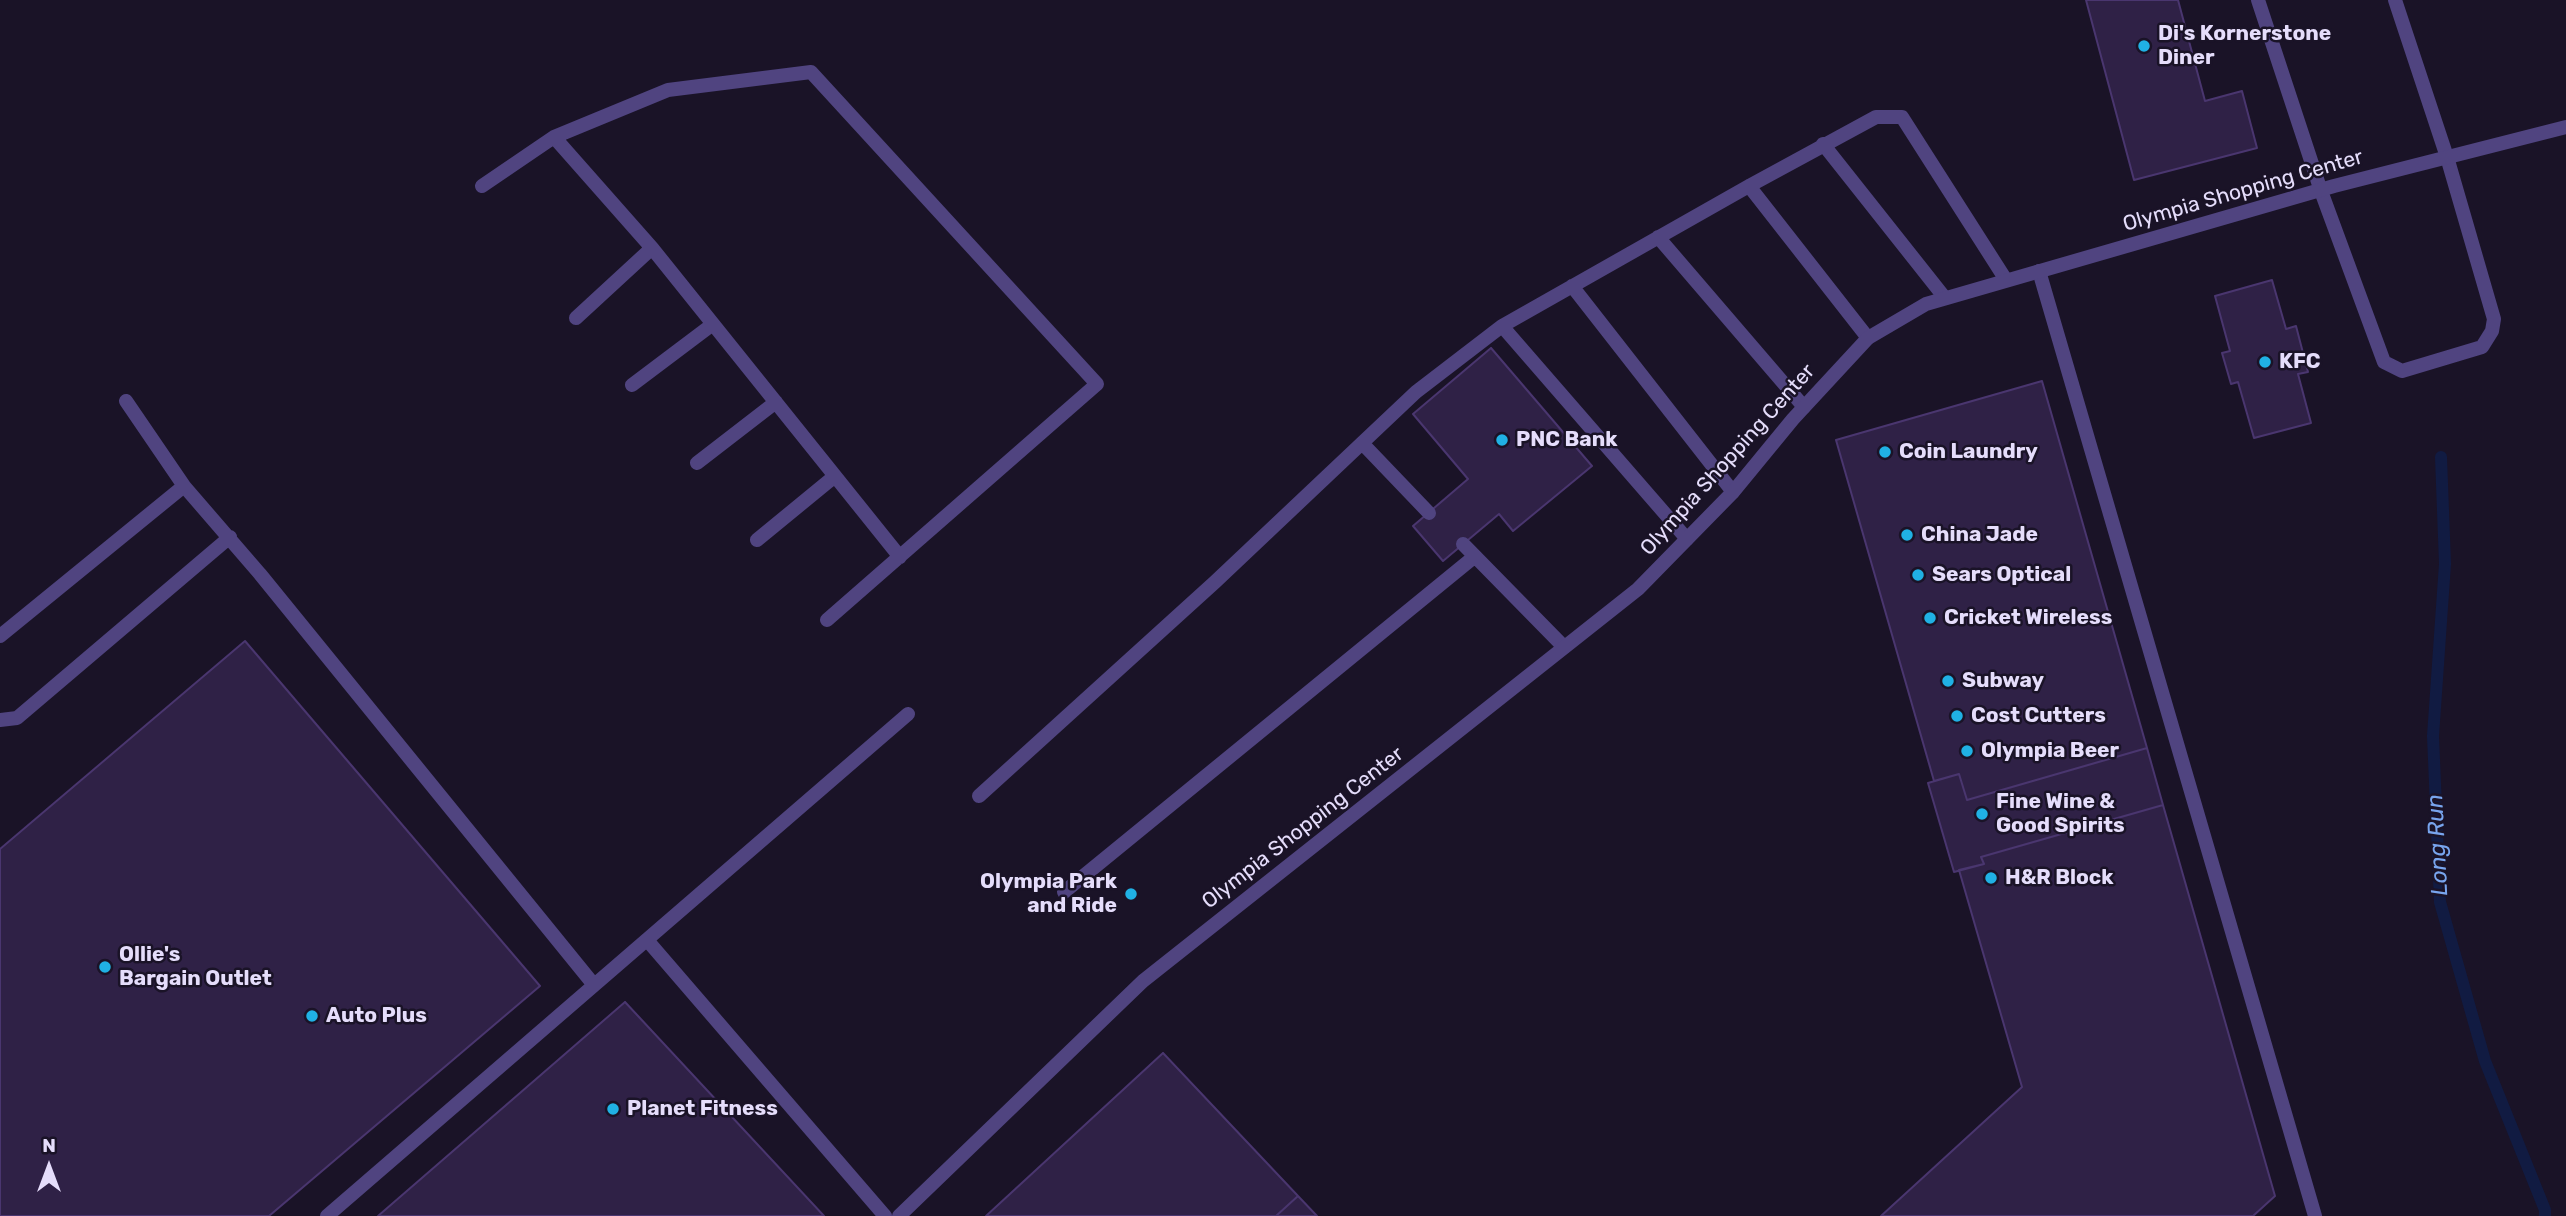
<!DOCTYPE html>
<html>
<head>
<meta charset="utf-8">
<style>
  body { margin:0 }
  #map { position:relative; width:2566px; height:1216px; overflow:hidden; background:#1a1327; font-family:Rubik,sans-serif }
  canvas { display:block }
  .north { position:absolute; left:14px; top:1132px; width:70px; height:70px; -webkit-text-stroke:5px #1a1327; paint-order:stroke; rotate:0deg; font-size:19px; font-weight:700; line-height:28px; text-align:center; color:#e5ddfb }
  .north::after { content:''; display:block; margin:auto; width:24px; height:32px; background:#e5ddfb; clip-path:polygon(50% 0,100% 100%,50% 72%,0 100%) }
</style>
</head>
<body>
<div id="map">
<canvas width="2566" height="1216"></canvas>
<div class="north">N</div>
</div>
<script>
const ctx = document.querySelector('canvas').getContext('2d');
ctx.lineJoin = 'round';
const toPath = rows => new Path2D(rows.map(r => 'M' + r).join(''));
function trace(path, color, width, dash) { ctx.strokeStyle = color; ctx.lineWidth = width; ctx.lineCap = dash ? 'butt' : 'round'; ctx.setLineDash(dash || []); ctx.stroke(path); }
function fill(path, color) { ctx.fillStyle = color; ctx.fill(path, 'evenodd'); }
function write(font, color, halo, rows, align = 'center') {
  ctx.font = font + ' Rubik,sans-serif'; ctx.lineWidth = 5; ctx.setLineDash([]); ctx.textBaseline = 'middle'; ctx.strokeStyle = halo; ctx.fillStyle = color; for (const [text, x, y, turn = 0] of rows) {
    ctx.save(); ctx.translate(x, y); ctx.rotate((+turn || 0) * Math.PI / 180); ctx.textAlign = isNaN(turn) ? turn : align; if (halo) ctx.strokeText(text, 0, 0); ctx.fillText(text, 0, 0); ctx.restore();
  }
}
trace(toPath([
  [2441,457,2445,564,2433,736,2440,902,2485,1061,2545,1210,2545,1216]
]), '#111b42', 12);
const building = toPath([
  [2086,0,2178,0,2205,101,2242,91,2257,148,2134,180,2086,0],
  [2272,280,2286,329,2296,326,2308,372,2298,374,2311,423,2254,438,2238,382,2231,384,2222,353,2230,351,2215,296,2272,280],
  [1491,348,1592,466,1513,531,1499,514,1443,561,1413,526,1468,479,1413,414,1491,348],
  [2042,381,2147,748,1967,800,1959,774,1934,781,1836,440,2042,381],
  [245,641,540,986,269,1216,0,1216,0,849,245,641],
  [2147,748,2163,805,1981,857,1984,864,1954,872,1928,783,1959,774,1967,800,2147,748],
  [2163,805,2275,1196,2253,1216,1881,1216,2022,1087,1959,870,1984,864,1981,857,2163,805],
  [625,1002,824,1216,378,1216,625,1002],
  [1163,1053,1298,1196,1276,1216,986,1216,1163,1053],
  [1298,1196,1317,1216,1276,1216,1298,1196]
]);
fill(building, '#2f2146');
trace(building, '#4a366f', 2);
trace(toPath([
  [2258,0,2321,191,2384,362,2402,371,2482,347,2492,331,2494,319,2447,157,2395,0],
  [554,137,652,248,900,557],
  [1823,144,1945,298],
  [482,186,554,137,668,90,811,72,1097,384,827,620],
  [1749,186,1868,338],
  [1658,237,1804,407],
  [2039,271,2315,1216],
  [1572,286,1733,492],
  [576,318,652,248],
  [1502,326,1687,539],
  [632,385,713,324],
  [126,401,184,486],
  [1362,443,1429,513],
  [697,463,776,402],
  [757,540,835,476],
  [1463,544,1564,647],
  [0,636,184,486,260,574,594,985],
  [0,720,17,718,230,537],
  [979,796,1215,582,1416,392,1502,326,1749,186,1876,117,1902,117,2006,280],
  [1064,892,1474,557],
  [647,940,885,1216],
  [327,1216,908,714]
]), '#504480', 14);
trace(toPath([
  [899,1216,1143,981,1638,589,1733,492,1793,419,1868,338,1926,304,2334,186,2566,127]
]), '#504480', 14);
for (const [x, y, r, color] of [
  [2144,46,7,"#20b1e4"],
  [2265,362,7,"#20b1e4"],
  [1502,440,7,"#20b1e4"],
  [1885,452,7,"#20b1e4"],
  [1907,535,7,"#20b1e4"],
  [1918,575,7,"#20b1e4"],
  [1930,618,7,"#20b1e4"],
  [1948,681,7,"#20b1e4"],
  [1957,716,7,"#20b1e4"],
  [1967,751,7,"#20b1e4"],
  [1982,814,7,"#20b1e4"],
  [1991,878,7,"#20b1e4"],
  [1131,894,7,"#20b1e4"],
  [105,967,7,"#20b1e4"],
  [312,1016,7,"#20b1e4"],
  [613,1109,7,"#20b1e4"]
]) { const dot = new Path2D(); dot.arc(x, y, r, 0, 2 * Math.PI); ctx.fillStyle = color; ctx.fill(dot); trace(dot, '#1a1327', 2.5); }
write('bold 21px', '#e5ddfb', '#1a1327', [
  ["Di's Kornerstone",2158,34],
  ["Diner",2158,58],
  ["KFC",2279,362],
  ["PNC Bank",1516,440],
  ["Coin Laundry",1899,452],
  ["China Jade",1921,535],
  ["Sears Optical",1932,575],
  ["Cricket Wireless",1944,618],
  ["Subway",1962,681],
  ["Cost Cutters",1971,716],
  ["Olympia Beer",1981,751],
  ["Fine Wine &",1996,802],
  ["Good Spirits",1996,826],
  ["H&R Block",2005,878],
  ["Olympia Park",1117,882,"right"],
  ["and Ride",1117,906,"right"],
  ["Ollie's",119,955],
  ["Bargain Outlet",119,979],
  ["Auto Plus",326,1016],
  ["Planet Fitness",627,1109]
], 'left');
write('21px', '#e5ddfb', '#1a1327', [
  ["Olympia Shopping Center",2243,191,-16],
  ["Olympia Shopping Center",1728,460,-48],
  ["Olympia Shopping Center",1303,828,-38]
]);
write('italic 23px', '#78a5ee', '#1a1327', [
  ["Long Run",2438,845,-93]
]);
</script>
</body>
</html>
